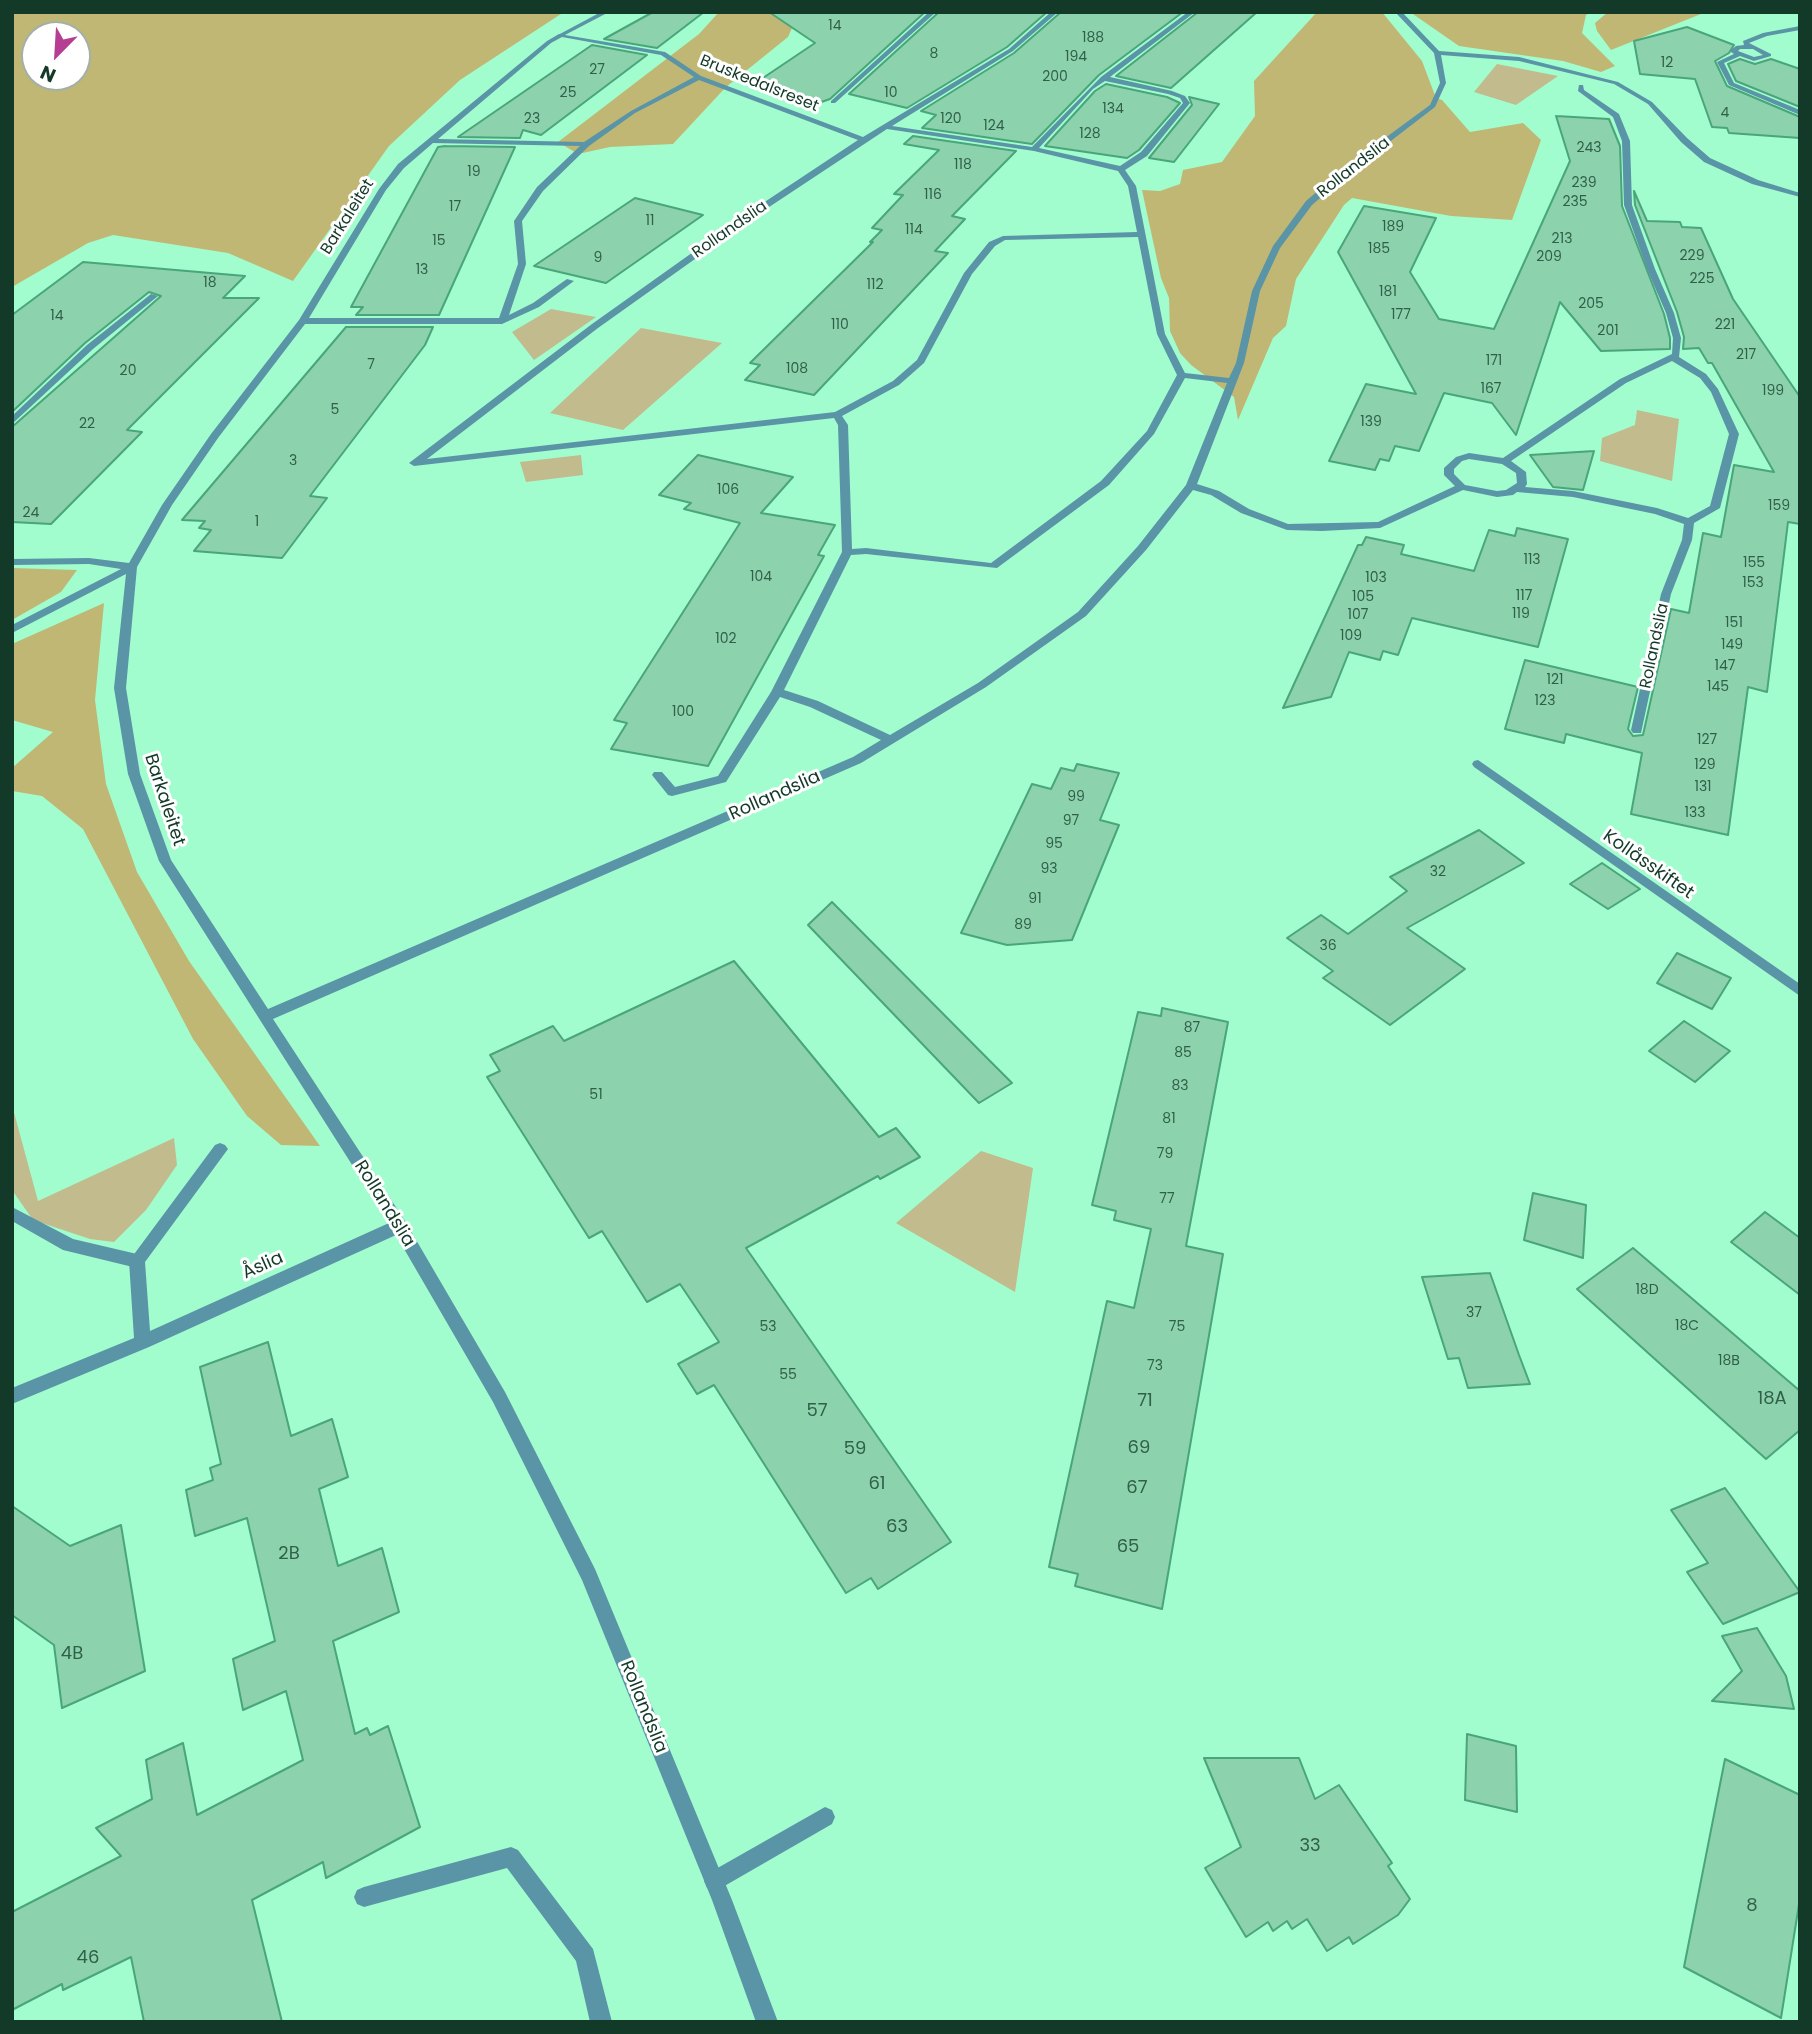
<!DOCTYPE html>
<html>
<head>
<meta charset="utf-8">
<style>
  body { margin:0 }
  #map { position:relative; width:1812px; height:2034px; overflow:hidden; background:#a1fdce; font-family:Poppins,sans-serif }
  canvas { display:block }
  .frame { position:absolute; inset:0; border:14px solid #133a28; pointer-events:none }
  .north { position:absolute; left:21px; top:21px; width:70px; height:70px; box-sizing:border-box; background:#fff; border:2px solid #a1b0a9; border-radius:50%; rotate:204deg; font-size:19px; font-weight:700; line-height:28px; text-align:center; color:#133a28 }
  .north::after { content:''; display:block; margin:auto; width:24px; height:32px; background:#b53e93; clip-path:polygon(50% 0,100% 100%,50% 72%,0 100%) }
</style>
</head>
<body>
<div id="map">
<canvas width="1812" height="2034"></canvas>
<div class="frame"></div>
<div class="north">N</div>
</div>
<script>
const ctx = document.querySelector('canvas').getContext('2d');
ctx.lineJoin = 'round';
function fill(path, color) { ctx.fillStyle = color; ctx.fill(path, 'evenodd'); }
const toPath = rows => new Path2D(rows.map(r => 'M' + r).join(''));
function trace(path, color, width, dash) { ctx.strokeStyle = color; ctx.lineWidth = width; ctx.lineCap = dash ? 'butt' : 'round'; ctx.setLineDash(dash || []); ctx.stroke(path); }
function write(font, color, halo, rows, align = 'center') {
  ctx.font = font + ' Poppins,sans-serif'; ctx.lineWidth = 6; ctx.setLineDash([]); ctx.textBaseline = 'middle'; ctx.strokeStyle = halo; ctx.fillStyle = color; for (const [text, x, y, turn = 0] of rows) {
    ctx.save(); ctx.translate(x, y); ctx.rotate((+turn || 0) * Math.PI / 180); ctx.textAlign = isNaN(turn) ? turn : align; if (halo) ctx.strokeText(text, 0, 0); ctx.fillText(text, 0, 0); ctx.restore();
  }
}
fill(toPath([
  [1497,64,1558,76,1516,105,1474,92],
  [551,309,596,317,534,360,512,332],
  [641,328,722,343,623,430,550,413],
  [1637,410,1679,419,1672,481,1600,461,1602,438,1635,425],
  [581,455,583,475,526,482,520,462],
  [12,1105,38,1201,174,1138,177,1165,146,1210,114,1242,90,1239,33,1220,12,1190],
  [981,1151,1033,1168,1015,1292,896,1223]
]), '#c1bb8d');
fill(toPath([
  [12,12,564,12,460,80,389,146,293,281,228,253,113,235,88,243,12,287],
  [77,35,77,77,35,77,35,35],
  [719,12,799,12,788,37,726,87,673,144,610,147,578,154,558,142,699,34],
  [1317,12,1382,12,1422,61,1436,98,1442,100,1470,132,1523,123,1541,140,1512,220,1451,216,1352,198,1344,205,1296,279,1286,326,1273,338,1238,420,1234,397,1191,365,1180,353,1170,331,1169,298,1161,278,1142,190,1160,191,1180,184,1183,170,1222,162,1255,116,1254,81],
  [1410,12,1592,12,1586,15,1582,33,1615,66,1601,72,1563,61,1459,46],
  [1608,12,1706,12,1611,50,1597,31,1595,23],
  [12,568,77,570,61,592,12,620],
  [104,603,95,700,106,784,137,872,189,961,320,1146,281,1145,247,1116,193,1039,83,829,42,796,12,791,12,768,53,732,12,720,12,644]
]), '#c0b774');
const building = toPath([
  [653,12,704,12,657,48,604,39,653,12],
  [769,12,925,12,830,99,807,107,751,86,815,43,769,12],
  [939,12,1047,12,1007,47,907,108,849,94,939,12],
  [1061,12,1183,12,1099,75,1032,144,922,128,936,115,921,111,1014,53,1061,12],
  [1198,12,1257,12,1171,88,1116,76,1198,12],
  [1687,27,1734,45,1729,53,1715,61,1727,86,1800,117,1800,138,1729,133,1727,128,1712,127,1695,79,1640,74,1634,41,1687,27],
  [592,45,647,55,541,135,523,130,520,138,458,137,592,45],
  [1740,59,1755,64,1771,59,1800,69,1800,107,1736,81,1728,64,1740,59],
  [1106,84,1167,97,1180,103,1139,150,1127,158,1045,146,1095,91,1106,84],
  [1189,97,1219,104,1174,162,1149,158,1192,105,1189,97],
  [1556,116,1609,119,1620,146,1622,206,1664,314,1670,338,1670,349,1601,351,1560,302,1516,435,1492,403,1444,393,1419,451,1395,446,1389,461,1380,459,1375,470,1329,461,1366,384,1416,394,1338,252,1364,206,1436,218,1410,272,1439,319,1494,329,1570,161,1556,116],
  [913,136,1016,151,952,216,965,219,935,251,948,253,814,395,745,380,760,365,750,363,873,242,870,242,882,230,872,228,903,195,894,194,939,150,904,144,913,136],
  [445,146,515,147,439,315,356,315,363,307,351,307,438,147,445,146],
  [1634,191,1647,221,1680,222,1682,227,1701,228,1733,299,1800,397,1800,524,1788,522,1767,692,1748,687,1728,835,1631,814,1642,753,1566,734,1564,743,1505,729,1525,660,1638,687,1628,729,1633,736,1643,735,1671,609,1689,613,1703,533,1721,537,1734,465,1774,472,1712,363,1708,363,1699,348,1683,349,1684,337,1677,312,1635,205,1634,191],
  [635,198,703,215,606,283,534,266,635,198],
  [83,262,245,276,223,298,259,298,127,430,142,432,51,524,12,522,12,427,161,296,149,292,85,343,12,412,12,315,83,262],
  [346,327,433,327,425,345,310,496,327,498,282,558,194,551,211,530,199,528,205,521,182,520,346,327],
  [1594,451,1583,490,1553,487,1530,455,1594,451],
  [698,455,793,477,761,513,835,525,818,555,824,556,708,766,611,749,627,723,614,720,740,523,684,509,691,503,659,495,698,455],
  [1517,528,1568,539,1538,647,1412,618,1398,655,1383,651,1380,660,1349,652,1331,697,1283,708,1358,545,1362,545,1366,537,1404,545,1401,554,1474,571,1489,530,1515,536,1517,528],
  [1077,764,1119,773,1100,820,1119,825,1072,940,1007,945,961,933,1032,784,1051,789,1061,768,1074,771,1077,764],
  [1479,830,1524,863,1407,928,1465,969,1390,1025,1323,978,1333,971,1287,938,1321,915,1348,934,1407,891,1390,877,1479,830],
  [1602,863,1640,889,1608,909,1570,884,1602,863],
  [832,902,989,1060,1012,1083,979,1103,808,925,832,902],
  [1677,953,1731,978,1712,1009,1657,983,1677,953],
  [734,961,879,1137,896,1128,920,1157,880,1179,878,1176,746,1248,951,1542,878,1589,871,1578,846,1593,714,1385,697,1394,678,1364,719,1342,680,1284,647,1302,602,1231,589,1238,487,1077,500,1071,490,1055,553,1026,564,1041,734,961],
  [1162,1008,1228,1022,1186,1246,1223,1254,1162,1609,1075,1586,1078,1574,1049,1567,1107,1301,1134,1308,1151,1229,1114,1220,1116,1211,1092,1205,1138,1012,1161,1016,1162,1008],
  [1684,1021,1730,1051,1695,1082,1649,1051,1684,1021],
  [1533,1193,1586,1205,1583,1258,1524,1240,1533,1193],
  [1765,1212,1800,1238,1800,1295,1731,1242,1765,1212],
  [1633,1248,1800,1391,1800,1430,1766,1459,1577,1289,1633,1248],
  [1490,1273,1519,1355,1530,1384,1468,1388,1459,1358,1448,1359,1422,1277,1490,1273],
  [268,1342,291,1436,332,1419,348,1477,319,1489,338,1566,382,1548,399,1612,333,1641,355,1734,367,1728,370,1735,388,1726,420,1827,326,1878,323,1862,252,1900,282,2022,144,2022,131,1957,63,1990,62,1984,12,2010,12,1912,121,1856,96,1828,152,1799,146,1760,183,1743,197,1815,303,1760,286,1691,243,1710,233,1659,275,1641,247,1518,195,1536,186,1490,213,1480,210,1468,221,1464,200,1367,268,1342],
  [1725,1488,1800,1592,1723,1624,1687,1572,1708,1563,1671,1510,1725,1488],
  [12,1506,70,1546,121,1525,145,1671,62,1708,54,1645,12,1615,12,1506],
  [1757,1628,1786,1676,1794,1709,1712,1701,1742,1671,1722,1636,1757,1628],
  [1467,1734,1516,1746,1517,1812,1465,1800,1467,1734],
  [1204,1758,1299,1758,1315,1799,1339,1785,1392,1863,1388,1866,1410,1899,1398,1915,1353,1944,1349,1937,1327,1951,1307,1919,1292,1929,1287,1921,1273,1931,1268,1922,1246,1937,1205,1868,1241,1847,1204,1758],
  [1725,1759,1800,1795,1800,1898,1781,2018,1684,1967,1725,1759]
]);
fill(building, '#8cd2ad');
trace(building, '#49a57a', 2);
fill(toPath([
  [601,12,609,12,563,36,558,35,601,12],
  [12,1207,73,1239,137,1254,143,1256,145,1261,143,1266,137,1268,63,1250,12,1221,12,1207],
  [825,1807,832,1810,835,1817,832,1824,721,1888,714,1891,707,1888,704,1881,707,1874,825,1807]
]), '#5a94a7');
fill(toPath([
  [929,12,936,12,835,103,831,103,831,101,929,12],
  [1051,12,1058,12,1013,51,892,126,1032,147,1101,77,1188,12,1195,12,1110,77,1172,91,1185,96,1190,103,1147,156,1125,170,1136,186,1165,334,1185,373,1229,378,1236,363,1252,291,1273,246,1306,201,1347,166,1430,105,1440,83,1434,53,1395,12,1402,12,1439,51,1519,57,1618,82,1652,102,1687,138,1710,158,1758,180,1800,193,1800,197,1752,184,1704,162,1681,142,1648,104,1614,84,1519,61,1441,55,1446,83,1435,107,1353,170,1312,205,1280,248,1260,291,1244,363,1197,484,1219,491,1249,509,1288,524,1378,522,1455,486,1444,475,1444,468,1456,457,1469,453,1503,458,1620,379,1672,354,1673,338,1666,313,1647,269,1624,205,1622,141,1613,117,1578,91,1579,85,1583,85,1584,90,1619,114,1630,141,1632,205,1655,269,1674,313,1681,338,1679,357,1706,374,1718,389,1739,434,1720,508,1694,523,1692,540,1671,594,1641,733,1633,733,1631,730,1661,594,1682,540,1684,524,1655,514,1573,497,1517,492,1513,495,1497,497,1463,490,1380,528,1322,531,1287,530,1241,513,1211,495,1193,490,1146,550,1086,616,986,687,861,763,273,1019,405,1221,505,1392,595,1569,732,1900,778,2022,756,2022,712,1900,582,1580,493,1402,396,1235,149,1347,12,1404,12,1388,134,1338,129,1261,215,1145,220,1143,225,1145,228,1149,145,1262,150,1331,389,1223,159,861,128,774,114,688,126,574,12,633,12,625,121,569,89,564,12,565,12,559,89,558,129,563,162,505,211,434,299,320,379,189,398,164,547,41,559,34,665,52,701,76,863,137,1009,49,1051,12],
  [562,37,661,55,694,77,631,111,584,142,438,139,551,43,562,37],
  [699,80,858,140,748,213,592,324,409,463,414,466,834,418,838,425,842,552,771,692,718,776,675,787,662,772,654,772,652,775,668,795,672,796,726,782,780,697,810,707,881,740,853,757,268,1009,171,860,140,774,126,688,137,567,172,505,218,438,305,324,502,324,539,307,574,281,567,279,533,303,509,315,526,264,522,221,543,191,589,146,635,113,699,80],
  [1105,81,1168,94,1180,98,1183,103,1141,152,1120,166,1039,148,1093,89,1105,81],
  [887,129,1034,151,1118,171,1128,186,1137,232,1003,236,989,242,964,273,917,360,893,381,835,412,427,459,598,328,754,217,887,129],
  [433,143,580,146,537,187,514,221,518,264,499,318,309,318,386,190,404,168,433,143],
  [1138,237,1157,334,1177,375,1147,431,1101,481,991,563,866,548,852,549,848,425,842,416,899,385,924,363,972,274,995,246,1005,240,1138,237],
  [1672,361,1700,378,1711,392,1729,434,1710,506,1688,518,1657,508,1573,491,1525,487,1527,484,1526,472,1511,461,1626,383,1672,361],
  [1185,378,1227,383,1186,485,1138,546,1078,612,978,683,890,735,818,701,784,690,851,555,866,554,997,568,1109,485,1154,434,1185,378],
  [1469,459,1502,464,1516,473,1517,483,1506,490,1497,491,1465,485,1454,474,1454,469,1462,461,1469,459],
  [1800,26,1800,30,1767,36,1749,43,1771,54,1771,56,1754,61,1740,56,1724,63,1734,83,1800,110,1800,115,1729,85,1717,62,1734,54,1731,52,1731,50,1736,46,1744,45,1743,41,1763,33,1800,26],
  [1740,49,1753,49,1763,55,1754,57,1738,51,1740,49],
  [151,294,158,296,93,349,12,424,12,416,87,345,151,294],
  [1478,760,1800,984,1800,996,1474,767,1472,764,1474,761,1478,760],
  [511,1847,518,1850,593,1949,612,2022,590,2022,576,1961,507,1868,364,1907,357,1904,354,1897,357,1890,364,1887,511,1847]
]), '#5a94a7');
write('14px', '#316049', null, [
  ["14",835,26],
  ["188",1093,38],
  ["8",934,54],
  ["194",1076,57],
  ["12",1667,63],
  ["27",597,70],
  ["200",1055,77],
  ["25",568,93],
  ["10",891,93],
  ["134",1113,109],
  ["4",1725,113],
  ["23",532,119],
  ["120",951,119],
  ["124",994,126],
  ["128",1090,134],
  ["243",1589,148],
  ["118",963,165],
  ["19",474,172],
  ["239",1584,183],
  ["116",933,195],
  ["235",1575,202],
  ["17",455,207],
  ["11",650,221],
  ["189",1393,227],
  ["114",914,230],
  ["213",1562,239],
  ["15",439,241],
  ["185",1379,249],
  ["229",1692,256],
  ["209",1549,257],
  ["9",598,258],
  ["13",422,270],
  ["225",1702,279],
  ["18",210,283],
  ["112",875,285],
  ["181",1388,292],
  ["205",1591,304],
  ["177",1401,315],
  ["14",57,316],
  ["110",840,325],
  ["221",1725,325],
  ["201",1608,331],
  ["217",1746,355],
  ["171",1494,361],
  ["7",371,365],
  ["108",797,369],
  ["20",128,371],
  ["167",1491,389],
  ["199",1773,391],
  ["5",335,410],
  ["139",1371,422],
  ["22",87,424],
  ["3",293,461],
  ["106",728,490],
  ["159",1779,506],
  ["24",31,513],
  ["1",257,522],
  ["113",1532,560],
  ["155",1754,563],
  ["104",761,577],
  ["103",1376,578],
  ["153",1753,583],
  ["117",1524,596],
  ["105",1363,597],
  ["119",1521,614],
  ["107",1358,615],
  ["151",1734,623],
  ["109",1351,636],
  ["102",726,639],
  ["149",1732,645],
  ["147",1725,666],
  ["121",1555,680],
  ["145",1718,687],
  ["123",1545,701],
  ["100",683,712],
  ["127",1707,740],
  ["129",1705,765],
  ["131",1703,787],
  ["99",1076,797],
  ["133",1695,813],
  ["97",1071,821],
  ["95",1054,844],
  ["93",1049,869],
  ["32",1438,872],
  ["91",1035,899],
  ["89",1023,925],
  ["36",1328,946],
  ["87",1192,1028],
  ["85",1183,1053],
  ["83",1180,1086],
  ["51",596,1095],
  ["81",1169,1119],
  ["79",1165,1154],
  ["77",1167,1199],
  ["18D",1647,1290],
  ["37",1474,1313],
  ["18C",1687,1326],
  ["53",768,1327],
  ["75",1177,1327],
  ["18B",1729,1361],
  ["73",1155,1366],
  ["55",788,1375]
]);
write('16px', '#133a28', '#fff', [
  ["Bruskedalsreset",759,84,22],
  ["Rollandslia",1354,168,-38],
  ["Barkaleitet",348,217,-58],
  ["Rollandslia",730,230,-35],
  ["Rollandslia",1655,646,-78]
]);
write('18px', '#133a28', '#fff', [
  ["Rollandslia",775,796,-24],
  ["Barkaleitet",164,800,72],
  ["Kollåsskiftet",1648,865,35],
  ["Rollandslia",384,1204,58],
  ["Åslia",263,1266,-24],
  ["Rollandslia",643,1707,68]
]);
write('18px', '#316049', null, [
  ["18A",1772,1399],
  ["71",1145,1401],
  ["57",817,1411],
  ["69",1139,1448],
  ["59",855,1449],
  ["61",877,1484],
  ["67",1137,1488],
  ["63",897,1527],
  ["65",1128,1547],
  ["2B",289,1554],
  ["4B",72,1654],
  ["33",1310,1846],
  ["8",1752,1906],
  ["46",88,1958]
]);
</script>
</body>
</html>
